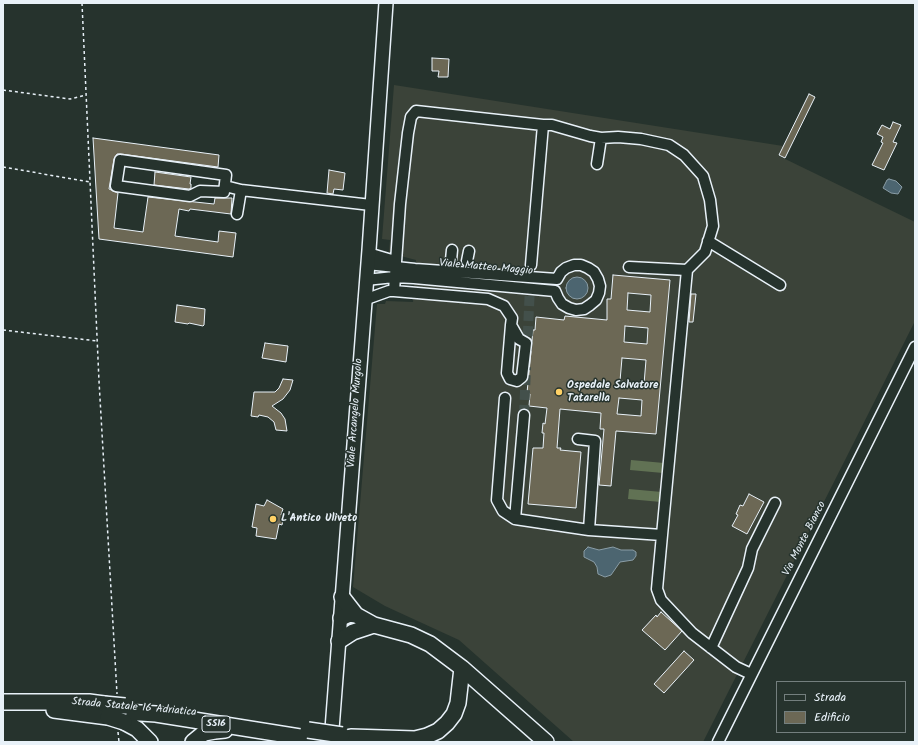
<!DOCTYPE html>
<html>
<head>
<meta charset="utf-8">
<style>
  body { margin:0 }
  #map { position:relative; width:918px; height:745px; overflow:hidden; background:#26332d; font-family:Kalam,sans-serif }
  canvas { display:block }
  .frame { position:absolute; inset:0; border:4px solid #e8f1f8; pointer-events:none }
  .legend { position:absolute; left:776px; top:681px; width:130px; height:52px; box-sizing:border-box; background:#26332d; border:1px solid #747f7e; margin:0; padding:5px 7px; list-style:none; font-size:12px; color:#e8f1f8 }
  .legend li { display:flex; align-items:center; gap:8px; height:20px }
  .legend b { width:20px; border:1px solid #747f7e }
</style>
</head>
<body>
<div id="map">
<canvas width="918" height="745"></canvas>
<div class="frame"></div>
<ul class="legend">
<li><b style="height:5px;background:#26332d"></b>Strada</li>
<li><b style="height:11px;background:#6c6855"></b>Edificio</li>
</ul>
</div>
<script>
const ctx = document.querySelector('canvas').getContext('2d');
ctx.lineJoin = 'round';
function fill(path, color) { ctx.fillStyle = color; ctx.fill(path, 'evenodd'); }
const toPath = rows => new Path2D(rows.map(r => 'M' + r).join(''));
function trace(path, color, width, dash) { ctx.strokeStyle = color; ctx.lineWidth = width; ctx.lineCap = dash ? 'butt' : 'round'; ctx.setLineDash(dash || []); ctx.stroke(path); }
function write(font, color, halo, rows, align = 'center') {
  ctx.font = font + ' Kalam,sans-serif'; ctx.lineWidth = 3; ctx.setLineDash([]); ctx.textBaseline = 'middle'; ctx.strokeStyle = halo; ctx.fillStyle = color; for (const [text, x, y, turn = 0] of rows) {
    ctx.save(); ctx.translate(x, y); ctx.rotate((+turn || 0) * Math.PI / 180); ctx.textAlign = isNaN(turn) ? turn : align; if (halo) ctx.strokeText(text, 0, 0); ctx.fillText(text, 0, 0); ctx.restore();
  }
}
fill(toPath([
  [394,85,783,146,779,156,915,222,915,321,703,742,574,742,459,640,385,606,353,587,377,304,385,304,386,301,413,302,416,260,389,253,390,240,382,239]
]), '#3b4339');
fill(toPath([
  [631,460,664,463,663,473,630,470],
  [629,489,662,492,661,502,628,499]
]), '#617254');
const water = toPath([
  [889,179,896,181,902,187,898,194,891,193,883,188,887,180,889,179],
  '566 288a11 11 0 1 1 22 0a11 11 0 1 1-22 0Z',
  [588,547,599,550,613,547,621,550,633,550,636,552,636,556,633,560,620,562,611,575,605,577,598,574,597,567,594,562,584,557,584,551,588,547]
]);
fill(water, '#4c6570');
trace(water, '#8a9da6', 1);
const building = toPath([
  [432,58,449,59,448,77,438,77,439,71,432,71,432,58],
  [809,94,815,97,785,158,779,155,809,94],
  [893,122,901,125,893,142,897,143,884,170,872,165,883,143,881,142,883,137,877,134,882,125,890,129,893,122],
  [93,138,219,155,218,167,121,154,117,154,114,159,109,189,118,193,114,228,143,232,148,197,214,204,215,198,232,198,231,214,190,209,189,211,179,209,175,236,218,242,219,231,236,233,233,257,99,239,93,138],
  [329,170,345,173,343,190,334,189,333,194,327,193,329,170],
  [155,172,191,177,190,184,191,184,191,188,189,189,154,185,155,172],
  [613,275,670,280,656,434,616,431,611,486,599,485,604,429,600,429,601,413,560,409,557,448,561,448,560,450,581,452,576,508,528,504,533,448,543,448,544,433,542,433,543,423,545,424,547,408,529,406,530,394,527,393,533,330,535,330,536,317,564,320,565,316,607,320,607,299,611,299,613,275],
  [628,293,651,295,650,312,627,310,628,293],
  [625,326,648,328,647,344,624,342,625,326],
  [622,358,646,360,644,384,620,381,622,358],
  [619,398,642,400,641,416,617,414,619,398],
  [691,294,696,294,693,322,689,322,691,294],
  [177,305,205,309,204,325,203,326,189,323,188,324,175,322,177,305],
  [265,343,288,346,286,362,262,358,265,343],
  [283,379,293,380,290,390,283,399,272,406,281,413,285,419,287,431,276,430,274,422,268,417,259,415,258,417,251,416,254,392,275,392,279,388,283,379],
  [749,494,764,502,747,534,732,526,738,515,736,514,740,505,743,506,749,494],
  [267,500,283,509,281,515,284,515,282,525,279,524,276,539,256,536,257,528,252,527,256,504,264,506,267,500],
  [661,612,682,631,665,650,642,630,656,615,657,617,661,612],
  [684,651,694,660,664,693,654,684,684,651]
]);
fill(building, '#6c6855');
trace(building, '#e8f1f8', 1);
trace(toPath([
  [527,351,531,265],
  [524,415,526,367]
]), '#43504b', 10, [10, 5]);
const minor = toPath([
  [120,160,226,175,224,192,200,191,190,196,116,186,120,160],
  [597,164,601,138],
  [225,186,241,190,371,205],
  [237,214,241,190],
  [708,241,780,285],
  [368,253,395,261],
  [451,260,452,250],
  [467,261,469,251],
  [531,265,543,125],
  [629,267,687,270],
  [366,280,394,277,414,278,555,291,558,298,562,304,569,308,576,310,584,309,590,305,596,300,599,293,600,286,598,279,594,272,588,268,581,265,574,265,566,268,561,272,557,279,415,269,367,264],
  [394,291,400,204,408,133,411,117,416,111,543,125,552,125,590,136,601,138,618,137,641,139,669,145,684,155,703,176,710,200,713,226,705,252,687,270,662,535,589,530,515,519,524,415],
  [364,300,389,291,394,291,488,299,504,306,512,318,511,325,507,373,510,379,517,381,522,377,526,343,519,339,511,325],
  [505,398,497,500,503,511,515,519],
  [578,439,595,441,589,530],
  [662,535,657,589,661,600,692,633,736,667,751,674],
  [711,648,748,568,752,549,775,503],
  [718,742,915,347]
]);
const major = toPath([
  [331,742,369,250,386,3]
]);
const highway = toPath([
  [342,597,356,615],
  [341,618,350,614,356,615,374,625,411,635,430,644,462,668,546,742],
  [339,641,353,632,374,625],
  [3,702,89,702,104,704],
  [54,710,108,717],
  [125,712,156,714,331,742],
  [124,722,137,729,150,742],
  [351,737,415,739,427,736,438,731,447,723,454,714,458,703,462,668],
  [193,742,204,733,215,731,225,730]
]);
trace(minor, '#e8f1f8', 13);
trace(major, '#e8f1f8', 16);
trace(highway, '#e8f1f8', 18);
trace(toPath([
  [82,3,99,381,117,694],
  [3,90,70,99,86,95],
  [3,167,90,182],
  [3,330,97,341],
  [118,732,119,742]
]), '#e8f1f8', 1.5, [3, 3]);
trace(minor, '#26332d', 10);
trace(major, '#26332d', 13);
trace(highway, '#26332d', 15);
const highwayBridge = toPath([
  [104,704,125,706],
  [108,717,124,722],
  [308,730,342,735]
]);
trace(highwayBridge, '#e8f1f8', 18, []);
trace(highwayBridge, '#26332d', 15);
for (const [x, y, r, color] of [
  [559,392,4,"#ffd166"],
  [273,519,4,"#ffd166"]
]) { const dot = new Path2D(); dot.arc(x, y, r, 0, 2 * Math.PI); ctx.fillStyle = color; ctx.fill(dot); trace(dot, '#26332d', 1.5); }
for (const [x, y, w] of [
  [216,724,28]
]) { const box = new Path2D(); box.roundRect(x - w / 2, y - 8, w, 16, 3); ctx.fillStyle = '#26332d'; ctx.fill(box); trace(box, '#e8f1f8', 1); }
write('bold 10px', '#e8f1f8', null, [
  ["SS16",216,724]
]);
write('11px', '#e8f1f8', '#26332d', [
  ["Viale Matteo Maggio",486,268,5],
  ["Viale Arcangelo Murgolo",356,413,-86],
  ["Via Monte Bianco",805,539,-63],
  ["Strada Statale 16 Adriatica",134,708,5]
]);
write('bold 11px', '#e8f1f8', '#26332d', [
  ["Ospedale Salvatore",567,386],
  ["Tatarella",567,399],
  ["L'Antico Uliveto",281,519]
], 'left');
</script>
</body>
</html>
